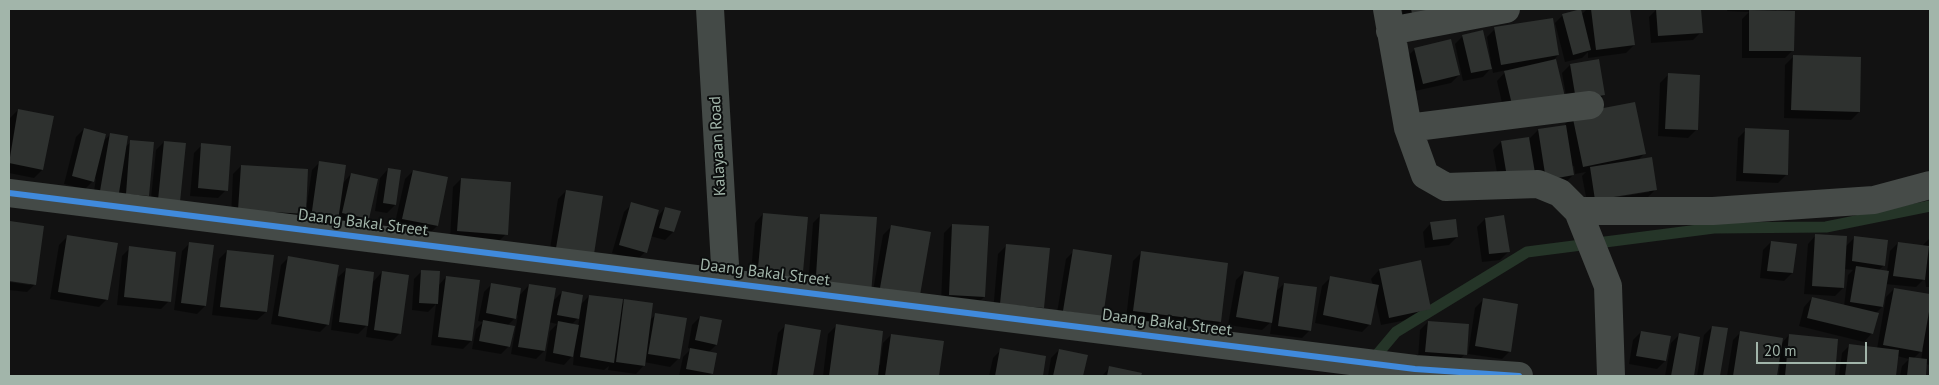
<!DOCTYPE html>
<html>
<head>
<meta charset="utf-8">
<style>
  body { margin:0 }
  #map { position:relative; width:1939px; height:385px; overflow:hidden; background:#121212; font-family:"PT Sans",sans-serif }
  canvas { display:block }
  .frame { position:absolute; inset:0; border:10px solid #a2b5aa; pointer-events:none }
  .scale { position:absolute; left:1756px; top:342px; width:111px; height:22px; box-sizing:border-box; border:2px solid #a2b5aa; border-top:0; padding-left:6px; font-size:15px; line-height:18px; white-space:nowrap; color:#a2b5aa; -webkit-text-stroke:4px #0c0e0e; paint-order:stroke }
</style>
</head>
<body>
<div id="map">
<canvas width="1939" height="385"></canvas>
<div class="frame"></div>
<div class="scale">20 m</div>
</div>
<script>
const ctx = document.querySelector('canvas').getContext('2d');
ctx.lineJoin = 'round';
function fill(path, color) { ctx.fillStyle = color; ctx.fill(path, 'evenodd'); }
const toPath = rows => new Path2D(rows.map(r => 'M' + r).join(''));
function trace(path, color, width, dash) { ctx.strokeStyle = color; ctx.lineWidth = width; ctx.lineCap = dash ? 'butt' : 'round'; ctx.setLineDash(dash || []); ctx.stroke(path); }
function write(font, color, halo, rows, align = 'center') {
  ctx.font = font + ' "PT Sans",sans-serif'; ctx.lineWidth = 4; ctx.setLineDash([]); ctx.textBaseline = 'middle'; ctx.strokeStyle = halo; ctx.fillStyle = color; for (const [text, x, y, turn = 0] of rows) {
    ctx.save(); ctx.translate(x, y); ctx.rotate((+turn || 0) * Math.PI / 180); ctx.textAlign = isNaN(turn) ? turn : align; if (halo) ctx.strokeText(text, 0, 0); ctx.fillText(text, 0, 0); ctx.restore();
  }
}
fill(toPath([
  [1402,9,1442,9,1405,25],
  [1587,9,1629,9,1634,45,1626,53,1588,58,1588,52,1582,58,1565,62,1555,23,1563,15,1581,15],
  [1657,9,1699,9,1701,32,1693,40,1651,43,1649,17],
  [1728,9,1778,9,1775,12,1793,50,1785,58,1742,58,1742,19,1749,12,1727,11],
  [1495,29,1558,55,1506,120,1497,81,1507,70,1493,73,1492,67,1483,77,1463,81,1455,44,1463,36,1489,63,1491,62,1487,37],
  [1415,49,1459,75,1451,83,1415,91,1407,57],
  [1793,57,1859,112,1851,120,1784,118,1785,65],
  [1598,60,1604,95,1596,103,1568,107,1562,73,1570,65],
  [1668,75,1696,130,1688,138,1658,136,1660,83],
  [18,110,42,170,34,178,9,173,9,125,10,118],
  [1573,116,1644,154,1638,160,1656,189,1648,197,1588,207,1582,176,1586,172,1575,174,1574,166,1571,167,1573,175,1565,183,1499,184,1493,150,1501,142,1528,140,1538,130,1566,126,1565,124],
  [1649,190,1649,192,1589,202,1589,200],
  [84,129,103,141,110,135,125,147,131,142,148,195,140,203,93,198,96,178,85,189,64,184,76,137],
  [1746,130,1786,175,1778,183,1736,181,1738,138],
  [164,142,179,202,150,208,156,150],
  [202,145,226,190,218,198,190,196,194,153],
  [320,162,343,183,351,174,368,218,360,226,303,225,305,212,296,221,231,217,233,174,241,166,307,203,312,170],
  [388,169,395,205,387,213,375,211,380,178],
  [413,171,447,178,437,226,429,234,394,227,405,179],
  [461,179,506,234,498,242,450,239,453,187],
  [566,191,592,253,549,255,558,199],
  [632,204,656,218,665,208,679,212,673,232,665,240,650,236,645,252,637,260,612,253,624,212],
  [763,214,806,218,750,287,755,223],
  [821,215,876,219,807,299,813,223],
  [1485,219,1508,252,1500,260,1482,262,1477,227],
  [11,222,35,284,27,292,9,290,9,282,30,285,30,283,9,280,9,224],
  [1431,223,1457,237,1449,245,1425,248,1423,232],
  [952,225,984,297,976,305,941,303,944,233],
  [891,227,919,295,872,296,883,235],
  [1816,235,1845,247,1855,237,1884,265,1878,271,1887,272,1890,251,1898,243,1922,246,1930,238,1930,287,1926,287,1925,278,1916,287,1885,284,1882,304,1884,305,1875,314,1872,333,1864,342,1799,326,1804,307,1812,298,1844,306,1848,275,1853,270,1844,269,1843,288,1835,296,1804,294,1808,244],
  [67,237,107,299,99,307,50,299,59,245],
  [1771,242,1792,273,1784,281,1760,278,1763,250],
  [190,243,205,306,197,314,174,310,182,251],
  [1006,246,1043,308,1035,316,993,312,998,254],
  [130,248,169,301,161,309,117,305,122,256],
  [227,251,272,256,266,312,257,320,212,315,219,259],
  [1074,251,1102,317,1056,319,1066,259],
  [1141,253,1220,322,1212,330,1126,318,1133,261],
  [289,257,328,324,320,332,271,324,281,265],
  [347,269,372,283,382,272,400,333,392,341,366,337,368,324,358,334,331,330,338,277],
  [1379,270,1430,309,1422,317,1381,325,1375,298,1370,324,1362,332,1315,323,1322,286,1330,278,1373,285,1371,279],
  [422,271,438,286,446,277,471,341,463,349,431,345,436,304,428,312,412,310,414,279],
  [1244,272,1275,292,1284,284,1310,330,1302,338,1270,334,1272,321,1262,330,1228,325,1236,280],
  [492,284,519,296,529,285,552,302,562,292,580,305,589,296,621,305,625,300,650,320,656,314,685,319,678,359,670,367,644,362,644,365,636,374,608,370,609,366,604,370,573,365,574,354,564,365,545,361,550,331,557,324,549,322,544,351,536,359,511,354,518,315,507,326,509,346,501,354,472,349,476,329,483,322,478,321,484,292],
  [580,316,578,326,571,325],
  [1894,289,1930,295,1929,308,1930,306,1930,365,1926,364,1924,376,1900,376,1902,366,1909,359,1897,356,1895,376,1839,376,1842,353,1850,345,1877,349,1886,297],
  [1923,349,1921,360,1913,359],
  [1483,300,1510,351,1502,359,1468,354,1475,308],
  [700,317,716,345,708,353,712,373,709,376,679,376,683,357,691,349,688,348,692,325],
  [1428,322,1465,354,1457,362,1418,359,1420,330],
  [786,325,819,331,812,376,771,376,778,333],
  [836,326,878,365,880,365,883,343,891,335,942,342,938,376,823,376,828,334],
  [1712,327,1726,329,1718,376,1697,376,1704,335],
  [1641,332,1665,361,1657,369,1629,364,1633,340],
  [1741,332,1781,344,1789,335,1837,340,1834,376,1779,376,1780,362,1778,361,1775,376,1727,376,1733,340],
  [1679,335,1699,338,1692,376,1665,376,1671,343],
  [1001,350,1045,357,1041,376,989,376,993,358],
  [1059,350,1086,356,1082,376,1048,376,1051,358],
  [1110,367,1140,374,1140,376,1102,376]
]), '#0007');
trace(toPath([
  [1359,376,1396,332,1527,252,1714,228,1826,227,1930,206]
]), '#253528', 11);
fill(toPath([
  [1411,9,1443,9,1413,18],
  [1581,9,1591,50,1573,55,1562,14],
  [1591,9,1630,9,1635,45,1596,50],
  [1656,9,1701,9,1703,33,1658,36],
  [1749,10,1795,11,1794,51,1749,51],
  [1553,18,1559,55,1501,65,1494,27],
  [1483,30,1492,69,1471,73,1462,35],
  [1451,39,1460,75,1423,84,1414,48],
  [1793,55,1861,57,1860,112,1791,110],
  [1556,59,1566,101,1514,113,1504,71],
  [1599,59,1605,95,1576,100,1570,64],
  [1668,73,1700,75,1698,130,1665,129],
  [1635,102,1646,154,1583,167,1572,114],
  [18,109,54,116,43,170,9,163],
  [1566,125,1574,175,1546,180,1538,129],
  [84,128,106,134,94,182,72,176],
  [1745,128,1789,130,1788,175,1743,173],
  [110,133,128,136,119,193,100,191],
  [1529,137,1535,173,1507,177,1501,141],
  [130,140,154,142,149,196,126,194],
  [164,141,186,143,180,202,158,200],
  [201,143,231,146,228,191,198,188],
  [1652,157,1657,190,1595,200,1590,167],
  [319,161,346,165,338,221,311,218],
  [241,165,308,169,306,214,238,210],
  [388,168,401,170,396,205,383,203],
  [413,170,448,177,438,226,402,219],
  [351,173,378,179,369,219,342,213],
  [461,178,511,182,508,235,457,231],
  [566,190,603,196,594,254,556,248],
  [631,202,659,210,647,253,619,245],
  [665,207,681,211,674,232,659,228],
  [763,213,808,217,802,283,757,279],
  [820,214,877,217,871,295,815,291],
  [1504,215,1510,252,1489,254,1485,218],
  [1456,219,1458,237,1433,240,1430,222],
  [10,221,44,226,36,285,9,281],
  [952,224,989,226,985,297,949,295],
  [891,225,931,232,920,295,880,288],
  [1815,234,1847,236,1844,288,1812,286],
  [67,235,118,243,108,300,58,292],
  [1854,236,1888,240,1885,266,1852,261],
  [1771,241,1797,244,1793,273,1767,271],
  [189,242,214,245,206,306,181,303],
  [1898,242,1929,246,1925,280,1893,276],
  [1006,244,1050,248,1044,308,1000,304],
  [129,246,176,252,171,302,124,297],
  [1073,249,1112,255,1103,317,1063,311],
  [227,250,274,255,267,312,220,307],
  [1141,251,1228,263,1221,322,1133,311],
  [288,256,339,265,329,325,278,316],
  [1421,260,1431,309,1389,318,1379,269],
  [1856,266,1889,271,1883,307,1850,302],
  [346,268,374,272,368,326,339,322],
  [421,270,440,271,438,304,419,303],
  [382,271,409,275,401,334,374,330],
  [1244,271,1279,277,1272,323,1236,317],
  [446,276,480,280,472,341,438,337],
  [1330,276,1379,285,1371,325,1323,315],
  [491,283,521,288,516,319,486,313],
  [1284,283,1317,287,1311,331,1278,326],
  [529,284,556,288,545,351,518,347],
  [1894,288,1930,294,1930,306,1922,352,1883,345],
  [562,291,583,295,579,319,557,315],
  [589,295,623,299,614,363,580,357],
  [1812,297,1879,313,1873,334,1807,318],
  [1483,298,1518,304,1511,352,1475,346],
  [624,299,653,303,645,366,616,362],
  [655,313,687,318,680,359,648,354],
  [700,316,722,320,717,345,695,340],
  [483,320,515,326,510,347,479,341],
  [558,321,579,325,573,357,553,353],
  [1428,321,1469,324,1467,355,1425,352],
  [785,324,821,330,813,376,777,376],
  [836,324,883,331,878,376,829,376],
  [1712,326,1728,328,1720,376,1703,376],
  [1641,331,1671,336,1666,361,1636,356],
  [1740,331,1783,338,1777,376,1733,376],
  [1679,333,1700,337,1694,376,1671,376],
  [891,334,944,341,939,376,885,376],
  [1789,334,1838,339,1835,376,1785,376],
  [1849,344,1899,350,1896,376,1845,376],
  [690,348,717,353,713,374,686,369],
  [1000,348,1046,356,1043,376,995,376],
  [1059,349,1088,355,1083,376,1053,376],
  [1909,357,1927,359,1926,376,1907,376],
  [1109,366,1142,373,1141,376,1107,376]
]), '#2e312f');
trace(toPath([
  [1387,9,1408,128,1425,175,1446,187,1538,184,1560,193,1578,211,1608,286,1611,376],
  [1390,31,1506,9],
  [1408,128,1590,105],
  [1578,211,1713,211,1874,200,1930,185]
]), '#464b48', 28);
trace(toPath([
  [710,9,726,282],
  [9,193,1415,369,1519,376]
]), '#444a47', 28);
trace(toPath([
  [9,193,1415,369,1519,376]
]), '#408adc', 6);
write('16px', '#a2b5aa', '#0c0e0e', [
  ["Kalayaan Road",718,146,-93],
  ["Daang Bakal Street",363,223,7],
  ["Daang Bakal Street",765,273,7],
  ["Daang Bakal Street",1167,323,7]
]);
</script>
</body>
</html>
